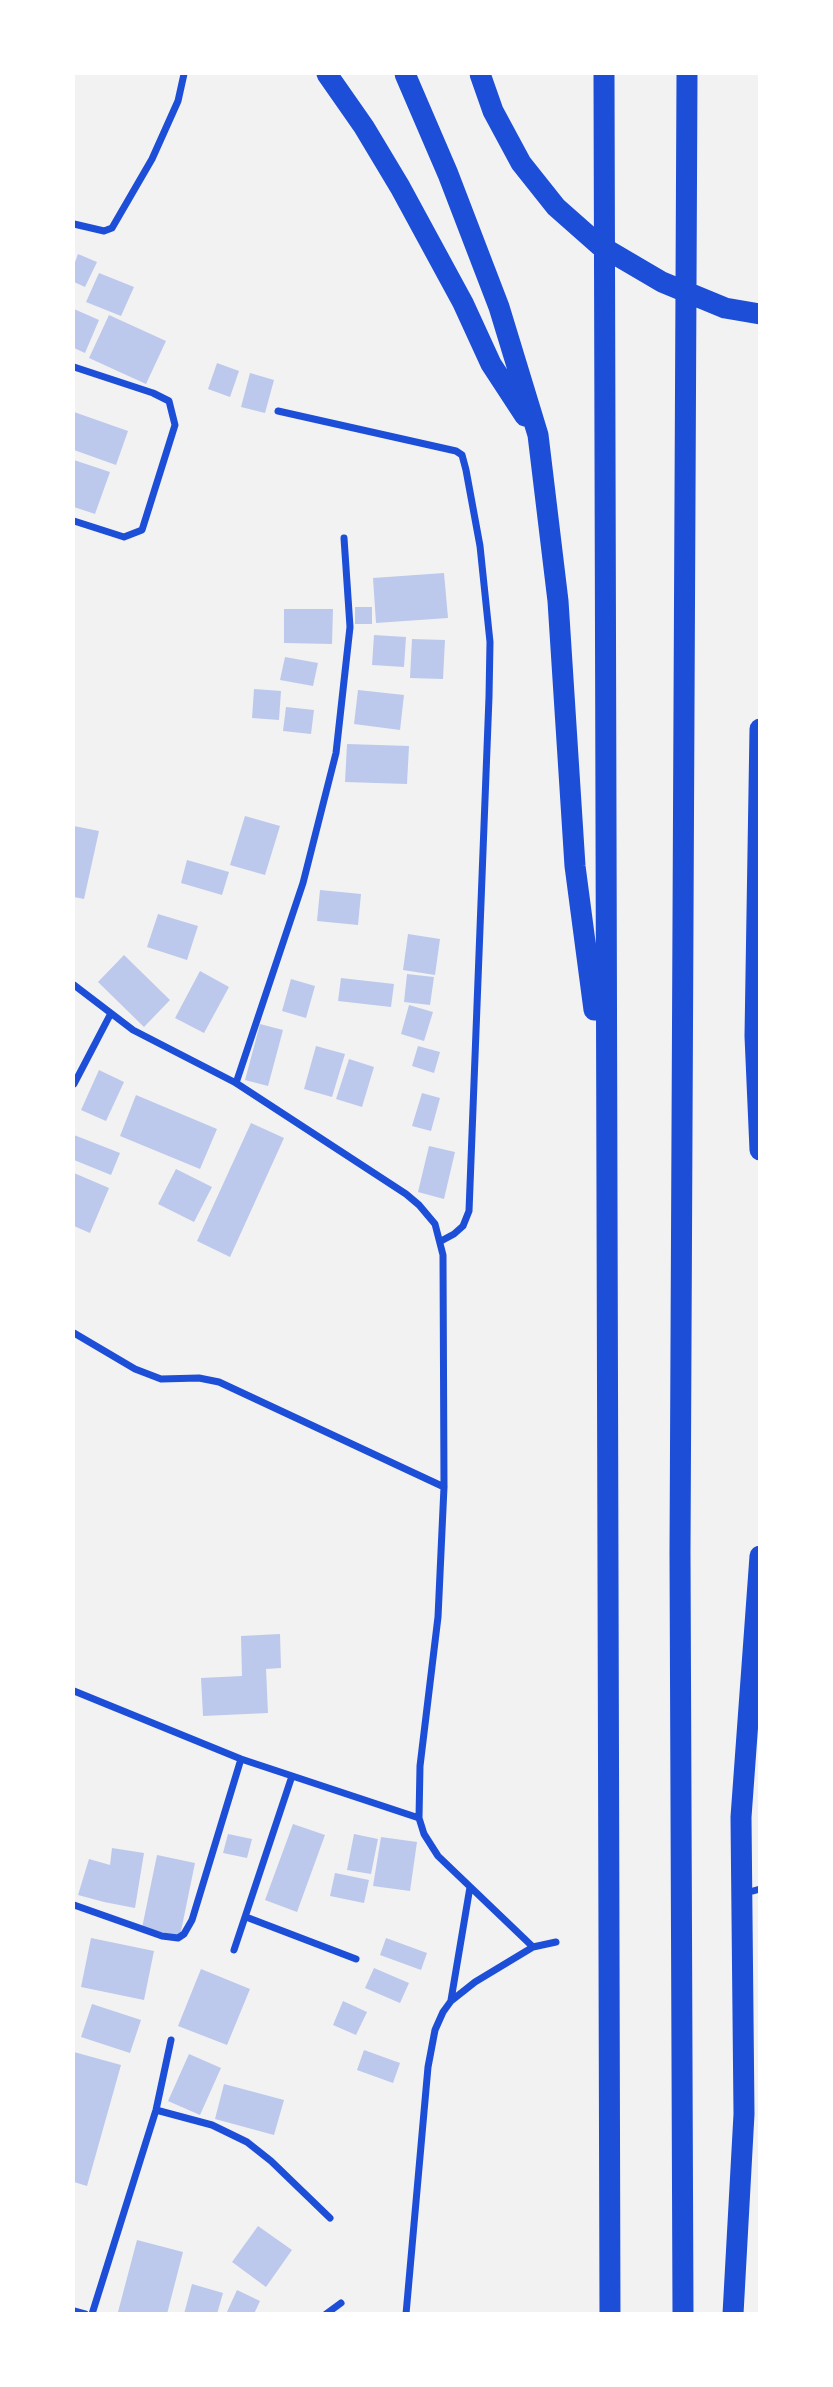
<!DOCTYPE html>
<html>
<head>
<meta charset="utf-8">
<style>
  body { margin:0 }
  #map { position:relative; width:833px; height:2387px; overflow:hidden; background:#f2f2f2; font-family:Montserrat,sans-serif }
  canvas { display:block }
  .frame { position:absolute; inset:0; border:75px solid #fff; pointer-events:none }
</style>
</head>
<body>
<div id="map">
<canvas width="833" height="2387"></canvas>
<div class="frame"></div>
</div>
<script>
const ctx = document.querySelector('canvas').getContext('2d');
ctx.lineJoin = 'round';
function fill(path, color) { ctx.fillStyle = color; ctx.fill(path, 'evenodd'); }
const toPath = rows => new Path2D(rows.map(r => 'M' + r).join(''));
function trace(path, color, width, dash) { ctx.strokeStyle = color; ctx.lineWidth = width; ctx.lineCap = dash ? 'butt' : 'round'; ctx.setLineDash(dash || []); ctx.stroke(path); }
fill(toPath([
  [78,254,97,262,85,287,74,282,74,265],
  [99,273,134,287,121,316,86,302],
  [74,309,99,320,85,353,74,348],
  [109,315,166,341,146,384,89,358],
  [217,363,239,371,230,397,208,389],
  [250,373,274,380,265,413,241,407],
  [74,412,128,431,116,465,74,450],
  [74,460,110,472,95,514,74,507],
  [444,573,448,618,376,623,373,578],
  [355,607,372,607,372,624,355,624],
  [284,609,333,609,332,644,284,643],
  [374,635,406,637,404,667,372,665],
  [412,639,445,640,443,679,410,678],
  [285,657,318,663,313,686,280,680],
  [254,689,281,691,279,720,252,718],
  [358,690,404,695,400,730,354,724],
  [286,707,314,710,311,734,283,731],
  [347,744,409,746,407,784,345,782],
  [245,816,280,826,265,875,230,865],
  [74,826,99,831,84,899,74,897],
  [187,860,229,872,222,895,181,883],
  [320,890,361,894,358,925,317,921],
  [158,914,198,926,187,960,147,947],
  [408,934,440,939,435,975,403,970],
  [124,955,170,1000,144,1027,98,982],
  [200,971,229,987,204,1033,175,1018],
  [407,974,434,977,430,1005,404,1002],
  [341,978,394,984,391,1007,338,1001],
  [291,979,315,986,306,1018,282,1011],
  [409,1005,433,1012,424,1041,401,1034],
  [260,1024,283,1030,268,1086,245,1080],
  [316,1046,345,1054,332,1097,304,1089],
  [418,1046,440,1052,434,1073,412,1066],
  [349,1059,374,1067,362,1107,336,1099],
  [99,1070,124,1082,106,1121,81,1110],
  [422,1093,440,1098,431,1131,412,1126],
  [136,1095,217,1129,200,1169,120,1136],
  [251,1123,284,1138,230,1257,197,1241],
  [74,1135,120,1153,111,1175,74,1160],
  [429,1146,455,1152,444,1199,418,1192],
  [176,1169,212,1187,194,1222,158,1204],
  [74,1173,109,1188,90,1233,74,1226],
  [280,1634,281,1668,266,1669,268,1713,203,1716,201,1678,242,1676,241,1636],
  [293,1824,325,1835,297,1912,265,1900],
  [228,1834,252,1839,247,1858,223,1853],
  [354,1834,378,1839,371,1874,347,1870],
  [381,1837,417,1842,410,1891,373,1886],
  [112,1848,144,1853,135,1908,104,1902,78,1895,89,1859,110,1865],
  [157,1855,195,1863,180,1936,142,1928],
  [335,1873,369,1880,364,1903,330,1896],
  [91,1938,154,1951,144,2000,81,1987],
  [386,1938,427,1953,421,1970,380,1955],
  [374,1968,409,1983,400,2003,365,1988],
  [201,1969,250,1989,227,2045,178,2026],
  [343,2001,367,2012,356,2035,333,2025],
  [92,2004,141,2020,130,2053,81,2037],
  [364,2050,400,2063,393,2083,357,2070],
  [74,2052,121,2065,87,2186,74,2182],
  [189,2054,221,2068,200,2115,168,2101],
  [224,2084,284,2100,274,2135,215,2119],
  [258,2226,292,2250,266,2287,232,2262],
  [137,2240,183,2252,167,2314,118,2312],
  [192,2284,223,2293,217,2314,184,2314],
  [237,2290,260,2301,254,2314,226,2314]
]), '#bdc9ec');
trace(toPath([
  [74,224,104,231,112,228,152,159,178,101,184,74],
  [74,367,153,393,169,401,175,425,142,530,124,537,74,521],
  [278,411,456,451,462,455,466,470,480,546,490,642,489,697,469,1211,463,1226,454,1234,441,1241],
  [74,985,133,1030,236,1083,406,1194,419,1205,435,1224,443,1255,444,1487,438,1617,420,1766,419,1818,424,1834,438,1856,533,1947],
  [236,1083,303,883,336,753,350,627,344,538],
  [74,1084,110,1015],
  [74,1333,135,1369,161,1379,199,1378,219,1382,444,1487],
  [74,1691,241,1759,419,1818],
  [753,1891,760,1889],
  [74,1905,162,1936,178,1938,184,1934,192,1920,241,1759],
  [246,1917,356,1959],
  [234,1950,292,1776],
  [451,2000,470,1887],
  [156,2110,212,2125,247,2142,271,2161,330,2218],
  [74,2311,85,2314],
  [92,2314,156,2110,171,2040],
  [326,2314,341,2303],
  [406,2314,428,2067,435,2030,443,2012,451,2001,475,1982,533,1947,556,1942]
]), '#1d4ed8', 7);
trace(toPath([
  [327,74,364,127,400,187,463,303,491,364,525,416],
  [405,74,448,174,499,307,538,435,558,601,575,866,594,1010],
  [480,74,493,111,521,163,556,207,599,245,662,282,725,308,760,314],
  [604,74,610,2314],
  [760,729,755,1036,760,1150],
  [683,2314,680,1551,687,74],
  [733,2314,744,2114,741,1817,760,1556]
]), '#1d4ed8', 21);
</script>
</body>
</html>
